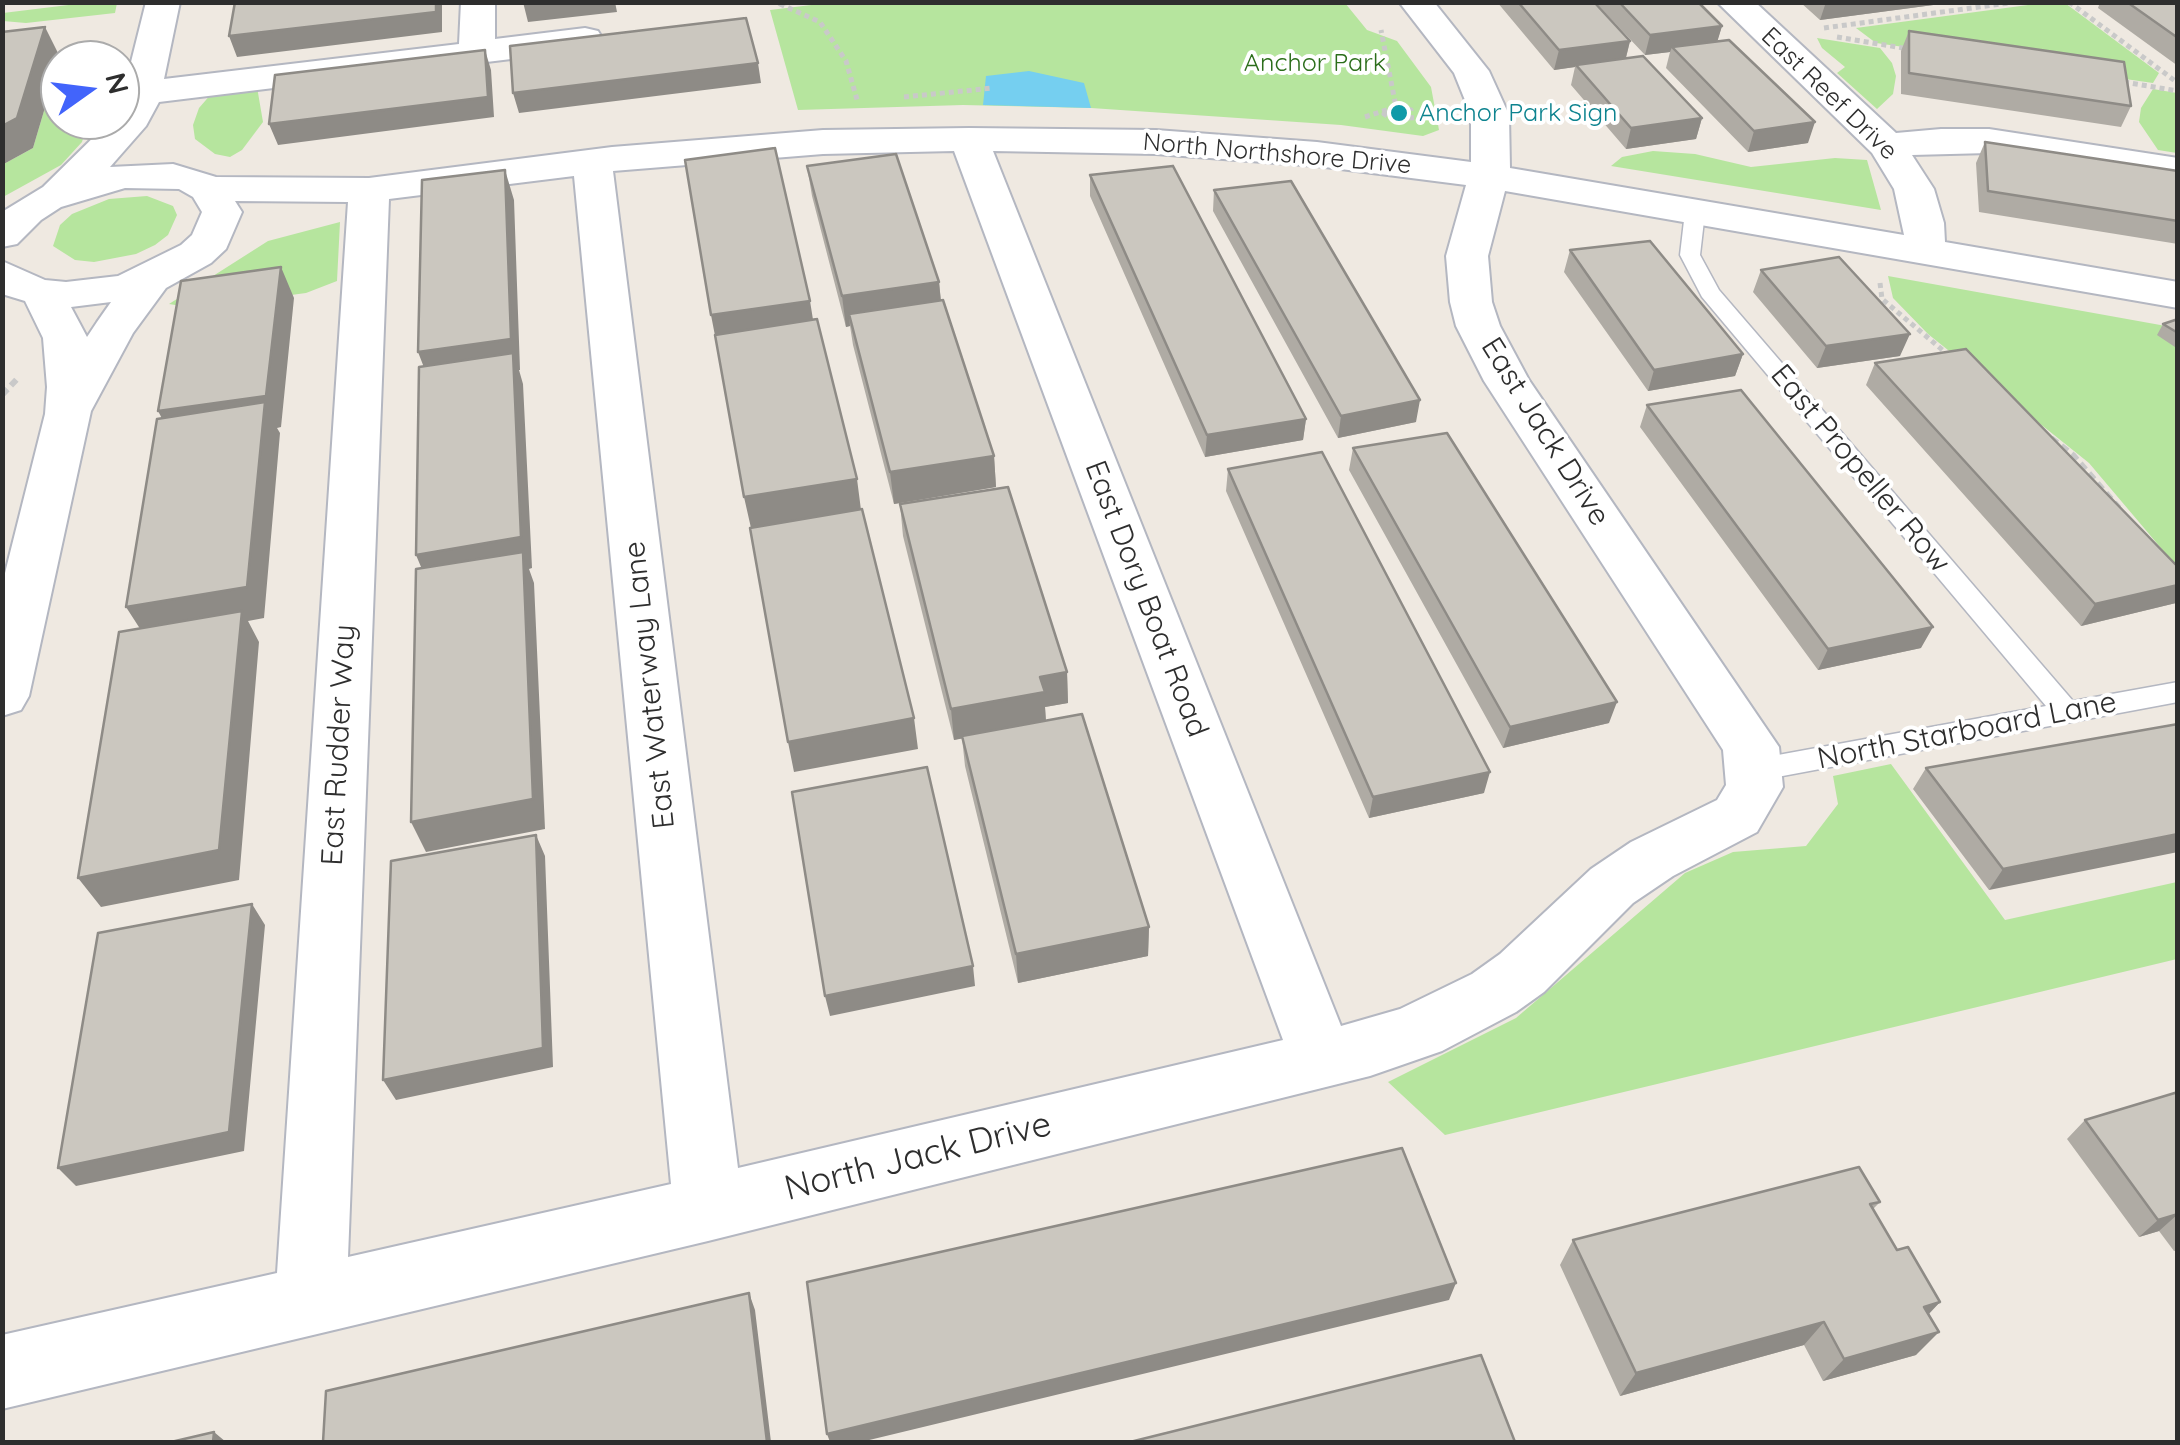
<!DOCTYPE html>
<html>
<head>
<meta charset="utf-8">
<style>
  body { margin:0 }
  #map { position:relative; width:2180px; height:1445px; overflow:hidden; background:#efe9e1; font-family:Quicksand,sans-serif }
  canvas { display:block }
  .frame { position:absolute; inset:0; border:5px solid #2e2e2e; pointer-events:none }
  .north { position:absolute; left:40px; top:40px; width:100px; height:100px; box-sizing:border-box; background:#fff; border:2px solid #ababab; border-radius:50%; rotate:76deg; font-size:28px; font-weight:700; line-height:40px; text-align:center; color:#2e2e2e }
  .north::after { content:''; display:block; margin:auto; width:35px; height:45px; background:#4264fb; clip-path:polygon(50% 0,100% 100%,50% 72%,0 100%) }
</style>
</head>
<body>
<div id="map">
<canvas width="2180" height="1445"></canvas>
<div class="frame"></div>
<div class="north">N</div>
</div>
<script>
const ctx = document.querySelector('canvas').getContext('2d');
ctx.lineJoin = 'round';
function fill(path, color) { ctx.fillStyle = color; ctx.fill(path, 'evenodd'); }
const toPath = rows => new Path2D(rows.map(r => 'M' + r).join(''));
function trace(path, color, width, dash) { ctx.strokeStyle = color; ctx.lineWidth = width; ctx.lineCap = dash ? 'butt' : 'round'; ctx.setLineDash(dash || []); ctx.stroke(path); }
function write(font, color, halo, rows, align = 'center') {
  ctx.font = font + ' Quicksand,sans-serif'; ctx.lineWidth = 8; ctx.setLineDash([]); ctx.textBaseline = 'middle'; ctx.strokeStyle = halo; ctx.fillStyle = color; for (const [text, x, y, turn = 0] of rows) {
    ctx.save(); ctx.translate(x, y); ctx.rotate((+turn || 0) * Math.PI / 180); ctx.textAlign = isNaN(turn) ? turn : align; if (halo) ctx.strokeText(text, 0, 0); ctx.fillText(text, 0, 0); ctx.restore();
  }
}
fill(toPath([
  [93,2,117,3,115,13,26,23,3,21,3,13],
  [836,2,1345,3,1367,30,1397,41,1431,87,1439,130,1423,136,1341,125,1091,108,963,105,798,110,770,10],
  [2043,3,2065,3,2159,73,2153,83,1876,43,1856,28],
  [1817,38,1880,48,1892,63,1896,76,1893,94,1877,109,1837,73,1845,67,1822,48],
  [106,51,104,60,60,60,60,120,88,120,82,142,61,165,3,197,2,165,33,148,60,57],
  [257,87,263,122,242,150,230,157,215,154,195,139,193,125,199,108,212,93],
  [2153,89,2177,93,2177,153,2158,150,2139,122,2141,108],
  [1653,151,1695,154,1751,167,1835,158,1867,160,1881,210,1611,166,1622,157],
  [147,196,173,206,177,215,168,235,155,245,136,254,94,262,75,260,53,246,60,225,72,214,109,199],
  [340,222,337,281,306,293,194,308,169,304,268,241],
  [1888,276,2177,328,2177,567,2089,463,1928,334,1893,298],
  [1891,764,2005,920,2177,882,2177,959,1445,1135,1388,1082,1516,1018,1685,873,1733,852,1806,846,1838,804,1833,776]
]), '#b6e59e');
fill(toPath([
  [1029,71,1084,83,1091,108,983,105,986,76]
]), '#75cff0');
const lane = toPath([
  [1695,206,1705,212,1700,255,1719,290,2073,701,2178,682,2178,702,1756,781,1746,778,1742,770,1746,762,1756,759,2046,706,1702,297,1680,255,1685,212,1695,206]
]);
const street = toPath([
  [146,2,180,2,164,79,459,44,461,2,495,2,495,39,585,28,598,31,603,39,598,47,585,50,159,102,146,126,110,167,173,164,216,177,369,178,612,147,823,130,969,128,1156,130,1317,142,1471,162,1471,115,1454,73,1399,2,1434,2,1489,71,1509,115,1510,168,1904,235,1894,189,1872,153,1717,2,1755,2,1896,133,1941,129,1989,129,2178,158,2178,182,1989,153,1912,155,1934,189,1944,223,1945,242,2178,282,2178,308,1505,191,1488,256,1492,302,1500,326,1529,380,1779,747,1783,787,1757,832,1673,876,1633,903,1544,992,1516,1012,1442,1051,1370,1076,708,1241,2,1409,2,1335,277,1273,348,202,235,201,242,212,226,249,211,263,166,288,133,333,91,411,29,696,21,710,2,716,2,585,45,414,47,387,43,338,25,301,2,294,2,261,45,280,66,282,118,276,181,245,192,235,202,212,193,197,179,189,125,188,61,207,41,220,17,244,2,247,2,212,43,187,111,120,120,120,120,106,146,2],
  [954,151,1283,1040,738,1168,613,171,823,154,954,151],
  [993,151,1156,154,1317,166,1466,185,1446,256,1450,302,1456,326,1484,381,1723,750,1726,785,1717,800,1631,842,1591,869,1500,954,1472,974,1400,1009,1341,1026,993,151],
  [574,176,671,1184,348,1257,389,199,574,176],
  [111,302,97,322,87,337,71,307,111,302]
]);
trace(lane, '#b4b7c1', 3);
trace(street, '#b4b7c1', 4);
trace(toPath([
  [789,2,780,4,820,22,846,61,858,103],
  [2069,2,2178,83],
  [1824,28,2016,2],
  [1837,37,1909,49],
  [2124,82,2178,91],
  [904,97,993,88],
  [1398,107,1411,110,1409,118,1393,120,1384,114,1398,107],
  [1365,117,1396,107,1381,30],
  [1409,118,1441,116],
  [1880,283,1882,299,1952,358]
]), '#c9c9c9', 5, [5, 4]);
trace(toPath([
  [2,395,17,379],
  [2051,438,2073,455,2119,508]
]), '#c9c9c9', 6, [8, 5]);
fill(lane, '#fff');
fill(street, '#fff');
fill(toPath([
  [1497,2,1594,2,1630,41,1626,58,1702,118,1696,139,1626,149,1571,85,1575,67,1554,70],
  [1595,2,1698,2,1722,26,1717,41,1808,143,1748,152,1666,68,1670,52,1645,55],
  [1800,2,1956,2,1820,20],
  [2100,2,2178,2,2178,66,2098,8],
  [1909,31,2131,106,2121,127,1901,94,1901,51],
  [1985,142,2178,171,2178,244,1979,212,1976,163],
  [807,166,939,282,941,301,994,456,996,487,894,504,853,345,850,326,846,327,812,196],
  [1090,175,1306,419,1303,440,1205,457,1090,196],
  [1214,190,1416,422,1338,438,1213,211],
  [1570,250,1743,354,1735,376,1648,391,1564,272],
  [1761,270,1900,356,1817,368,1753,292],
  [2178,321,2178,349,2157,335,2163,324],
  [1875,363,2178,567,2176,603,2081,626,1866,385],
  [1647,405,1921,648,1818,670,1640,427],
  [1353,448,1609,723,1503,748,1349,470],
  [1228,469,1484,793,1369,818,1226,491],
  [900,504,1067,672,1068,703,1045,707,1046,721,1149,927,1148,956,1018,983,965,766,962,738,954,740,903,536],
  [2178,724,1989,890,1913,789,1926,768],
  [2178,1092,2178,1250,2174,1251,2159,1231,2139,1237,2067,1139,2085,1120],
  [1880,1202,1873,1209,1897,1250,1940,1302,1929,1314,1916,1355,1823,1381,1804,1345,1620,1396,1560,1265,1573,1240]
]), '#afaba4');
fill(toPath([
  [436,2,442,2,442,32,237,57,229,36],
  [523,2,615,2,617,12,528,22],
  [1826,2,1956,2,1820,20],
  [1722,26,1716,46,1672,47,1670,52,1645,55,1650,35],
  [45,27,60,57,33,148,2,165,2,126],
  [1630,41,1625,61,1576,65,1575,67,1554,70,1559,50],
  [485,50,491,70,494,117,278,145,269,124],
  [758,63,761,83,519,113,513,93],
  [1702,118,1696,139,1626,149,1631,128],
  [1815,122,1808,143,1748,152,1754,131],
  [505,170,514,200,520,370,519,370,523,384,532,568,529,569,534,583,545,829,426,852,411,822,429,586,416,555,430,383,418,352],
  [281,267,294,298,281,427,277,428,280,433,264,618,248,621,259,642,239,880,101,907,78,878,146,638,126,607,175,443,158,411],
  [939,282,942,313,849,314,850,326,846,327,842,296],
  [810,301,815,332,717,346,711,315],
  [1910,334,1900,356,1817,368,1826,346],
  [1743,354,1735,376,1648,391,1654,370],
  [1420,400,1416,422,1338,438,1341,416],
  [1306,419,1303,440,1205,457,1207,435],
  [994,456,996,487,894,504,890,472],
  [857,479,861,510,751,528,744,497],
  [2178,585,2176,603,2081,626,2095,604],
  [1933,627,1921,648,1818,670,1828,649],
  [1067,672,1068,703,1045,707,1046,723,954,740,951,709,1040,677],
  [1617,702,1609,723,1503,748,1510,727],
  [914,718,918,749,794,772,788,742],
  [1490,772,1484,793,1369,818,1373,797],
  [2178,834,2178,852,1989,890,2003,869],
  [536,835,545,856,553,1067,396,1100,383,1080],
  [252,904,265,925,244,1151,76,1186,58,1168],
  [1149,927,1148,956,1018,983,1016,954],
  [973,966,975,986,830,1016,825,996],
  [2178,1214,2159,1231,2139,1237,2158,1220],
  [1456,1283,1449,1300,861,1442,830,1442,827,1434],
  [749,1293,755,1310,771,1442,767,1442],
  [1940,1302,1917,1326,1924,1307],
  [1824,1322,1804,1345,1620,1396,1636,1373],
  [1939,1332,1916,1355,1823,1381,1844,1359],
  [214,1432,226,1442,213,1442]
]), '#8e8b86');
const building = toPath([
  [235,2,436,2,436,12,229,36,235,2],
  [1518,2,1594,2,1630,41,1559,50,1518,2],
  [1619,2,1698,2,1722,26,1650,35,1619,2],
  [2127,2,2178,2,2178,38,2127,2],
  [746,18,758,63,513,93,510,46,746,18],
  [45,27,17,118,2,126,2,32,45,27],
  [1909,31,2124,62,2131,106,1909,73,1909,31],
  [1729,40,1815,122,1754,131,1672,47,1729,40],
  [485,50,488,97,269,124,275,75,485,50],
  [1643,56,1702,118,1631,128,1576,65,1643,56],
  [1985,142,2178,171,2178,221,1988,191,1985,142],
  [775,148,810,301,711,315,685,160,775,148],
  [896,154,939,282,842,296,807,166,896,154],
  [1173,166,1306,419,1207,435,1090,175,1173,166],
  [505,170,511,339,418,352,422,180,505,170],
  [1291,181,1420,400,1341,416,1214,190,1291,181],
  [1650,241,1743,354,1654,370,1570,250,1650,241],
  [1839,257,1910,334,1826,346,1761,270,1839,257],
  [281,267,266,396,158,411,181,281,281,267],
  [943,300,994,456,890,472,849,314,943,300],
  [817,319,857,479,744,497,715,335,817,319],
  [2175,320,2178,321,2178,333,2163,324,2175,320],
  [1966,349,2178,567,2178,585,2095,604,1875,363,1966,349],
  [513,353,521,537,416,555,419,367,513,353],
  [1741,390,1933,627,1828,649,1647,405,1741,390],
  [265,402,247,587,126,607,157,419,265,402],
  [1447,433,1617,702,1510,727,1353,448,1447,433],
  [1322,452,1490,772,1373,797,1228,469,1322,452],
  [1008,487,1067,672,1040,677,1045,692,951,709,900,504,1008,487],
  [862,509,914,718,788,742,750,528,862,509],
  [523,552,533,799,411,822,416,569,523,552],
  [242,611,219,850,78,878,119,632,242,611],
  [1082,714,1149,927,1016,954,962,736,1082,714],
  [2178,724,2178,834,2003,869,1926,768,2178,724],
  [927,767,973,966,825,996,792,792,927,767],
  [536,835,543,1048,383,1080,391,861,536,835],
  [252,904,229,1132,58,1168,98,933,252,904],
  [2178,1092,2178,1214,2158,1220,2085,1120,2178,1092],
  [1402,1148,1456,1283,827,1434,807,1282,1402,1148],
  [1859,1167,1880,1202,1870,1204,1897,1250,1908,1247,1940,1302,1924,1307,1939,1332,1844,1359,1824,1322,1636,1373,1573,1240,1859,1167],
  [749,1293,767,1442,323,1442,326,1391,749,1293],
  [1481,1355,1515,1442,1130,1442,1481,1355],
  [214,1432,213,1442,171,1442,214,1432]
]);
fill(building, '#cbc7bf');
trace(building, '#8e8b86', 2.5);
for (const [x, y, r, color] of [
  [1399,113,10,"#0f9aa8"]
]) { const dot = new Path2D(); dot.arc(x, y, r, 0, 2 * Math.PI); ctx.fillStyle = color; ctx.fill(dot); trace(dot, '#fff', 4); }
write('25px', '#2c6e1b', '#fff', [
  ["Anchor Park",1315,63]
]);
write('25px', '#2e2e2e', '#fff', [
  ["East Reef Drive",1829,94,44],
  ["North Northshore Drive",1277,154,5]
]);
write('25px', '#0d838f', '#fff', [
  ["Anchor Park Sign",1419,113]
], 'left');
write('30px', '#2e2e2e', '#fff', [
  ["East Jack Drive",1545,432,58],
  ["East Propeller Row",1860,469,50],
  ["East Dory Boat Road",1146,599,69],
  ["East Waterway Lane",650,685,-96],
  ["North Starboard Lane",1967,731,-11],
  ["East Rudder Way",339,745,-87]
]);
write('35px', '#2e2e2e', '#fff', [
  ["North Jack Drive",918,1157,-14]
]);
</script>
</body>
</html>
